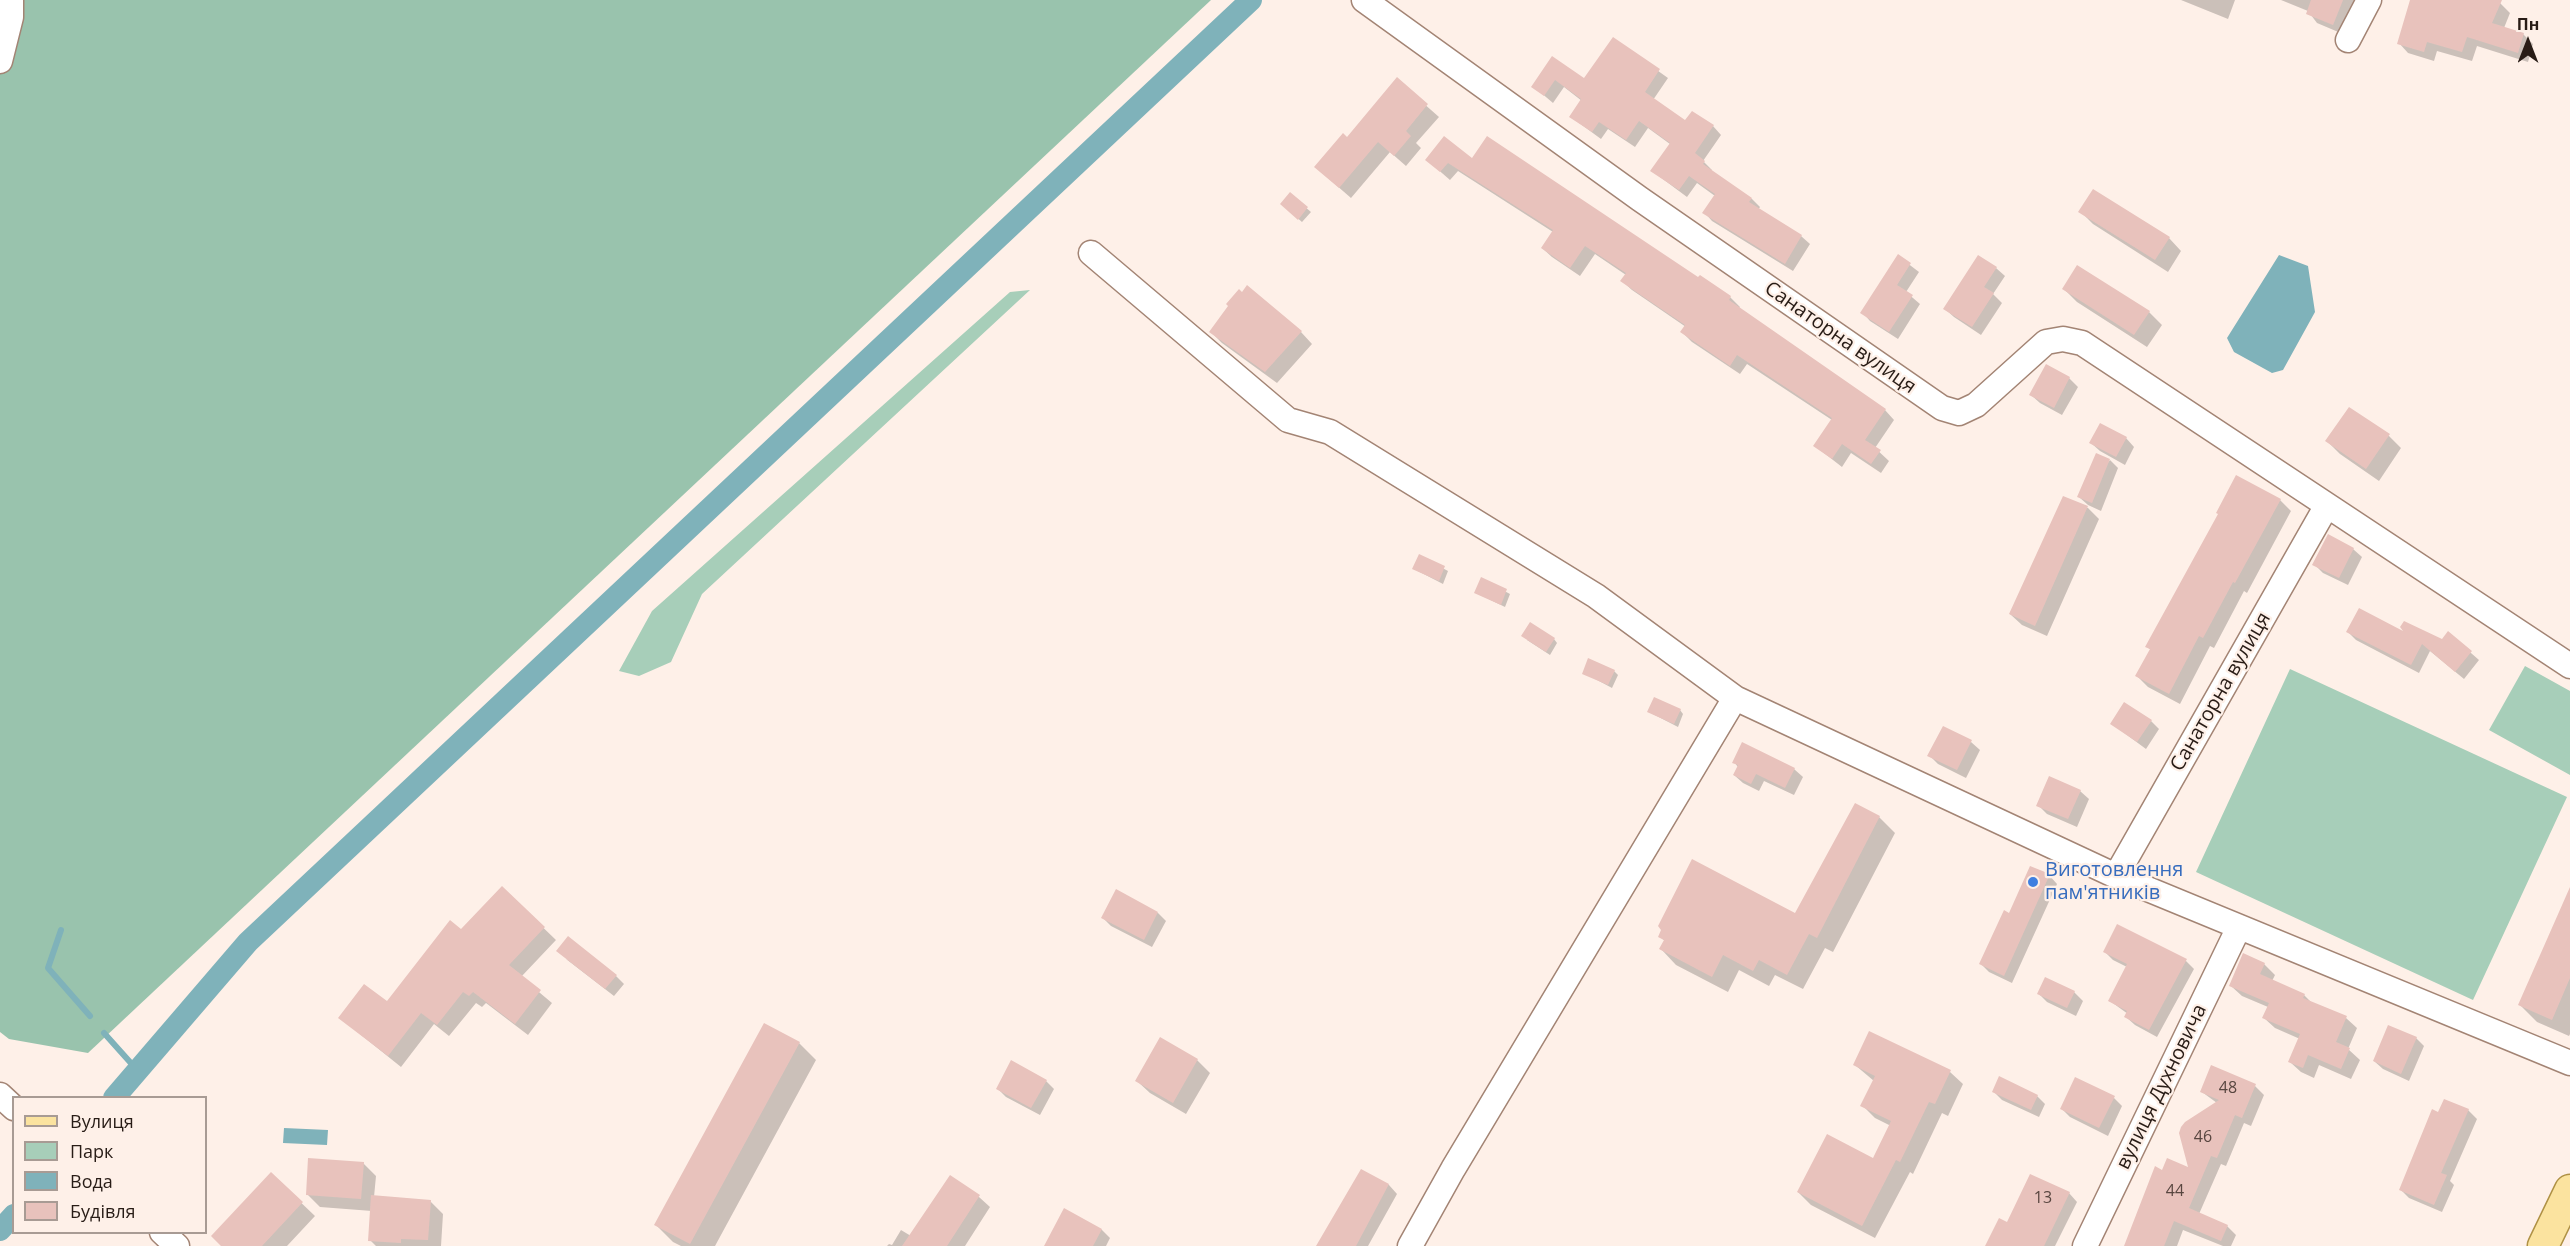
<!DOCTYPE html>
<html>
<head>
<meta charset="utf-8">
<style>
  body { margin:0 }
  #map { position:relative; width:2570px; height:1246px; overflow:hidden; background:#fef0e8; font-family:"Open Sans",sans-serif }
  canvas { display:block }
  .legend { position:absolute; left:12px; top:1096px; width:195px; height:138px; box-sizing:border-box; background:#fef0e8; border:2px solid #a89b94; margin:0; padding:8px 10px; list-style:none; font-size:18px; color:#281c16 }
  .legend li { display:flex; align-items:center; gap:12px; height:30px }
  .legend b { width:30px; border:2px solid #a89b94 }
  .north { position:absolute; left:2498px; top:12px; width:60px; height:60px; -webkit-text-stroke:4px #fef0e8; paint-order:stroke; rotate:0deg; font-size:16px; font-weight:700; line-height:24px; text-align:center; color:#281c16 }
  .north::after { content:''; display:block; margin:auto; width:21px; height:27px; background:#281c16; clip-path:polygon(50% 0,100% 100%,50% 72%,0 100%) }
</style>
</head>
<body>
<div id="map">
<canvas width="2570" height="1246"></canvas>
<ul class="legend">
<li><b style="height:8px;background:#fbe39f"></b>Вулиця</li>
<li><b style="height:16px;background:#a7ceb9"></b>Парк</li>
<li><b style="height:16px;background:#7fb2ba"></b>Вода</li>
<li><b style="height:16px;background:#e8c2bc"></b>Будівля</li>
</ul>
<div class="north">Пн</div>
</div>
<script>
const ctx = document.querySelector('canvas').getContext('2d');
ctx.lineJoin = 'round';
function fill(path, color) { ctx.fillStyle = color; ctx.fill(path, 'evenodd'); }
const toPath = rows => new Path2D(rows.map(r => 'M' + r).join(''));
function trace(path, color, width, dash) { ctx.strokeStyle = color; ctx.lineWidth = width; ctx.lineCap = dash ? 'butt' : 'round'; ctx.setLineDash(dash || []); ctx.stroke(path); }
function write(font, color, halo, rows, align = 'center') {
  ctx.font = font + ' "Open Sans",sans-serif'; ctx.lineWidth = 4.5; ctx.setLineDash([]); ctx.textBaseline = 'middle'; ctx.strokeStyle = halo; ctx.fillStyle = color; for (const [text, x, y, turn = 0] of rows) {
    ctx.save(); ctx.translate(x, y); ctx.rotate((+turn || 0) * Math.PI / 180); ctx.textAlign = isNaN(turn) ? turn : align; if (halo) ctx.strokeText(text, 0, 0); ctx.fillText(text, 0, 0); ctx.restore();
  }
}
fill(toPath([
  [1030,290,702,594,671,662,639,676,619,671,652,611,1010,292],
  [2525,666,2570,691,2570,775,2489,730],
  [2290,669,2567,797,2473,1000,2196,872]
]), '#a7ceb9');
fill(toPath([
  [0,0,1211,0,88,1053,9,1039,0,1032]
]), '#99c3ad');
fill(toPath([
  [2279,255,2308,266,2315,312,2283,370,2272,373,2234,352,2227,338],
  [284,1128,328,1130,327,1145,283,1143]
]), '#7fb2ba');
fill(toPath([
  [2181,0,2235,0,2228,19],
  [2281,0,2357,0,2343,34,2317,23,2308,11],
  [2415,0,2491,0,2500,3,2510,13,2504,28,2523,34,2533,44,2528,62,2477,46,2472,61,2437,51,2434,61,2408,53,2399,43],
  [1613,39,1668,78,1653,100,1686,122,1713,126,1721,135,1703,161,1712,170,1711,171,1752,199,1760,207,1758,210,1801,236,1810,244,1793,271,1712,221,1704,212,1715,196,1697,183,1687,197,1652,171,1670,144,1648,128,1635,147,1608,129,1601,139,1571,117,1582,101,1564,87,1553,103,1533,86,1552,58,1584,80],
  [1397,80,1439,117,1416,143,1421,148,1406,166,1390,152,1351,198,1328,178,1347,139],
  [1427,160,1473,160,1730,297,1740,307,1739,308,1885,410,1894,420,1875,448,1889,461,1881,473,1851,453,1842,467,1815,446,1832,420,1747,364,1740,374,1692,342,1682,332,1686,327,1632,290,1622,281,1626,275,1595,254,1580,276,1552,257,1542,248,1553,232,1458,171,1450,180],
  [1290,194,1311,212,1302,222,1286,208],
  [2080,211,2169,238,2181,251,2168,272,2093,224],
  [1898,256,1919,272,1906,292,1920,304,1898,339,1870,321,1862,312],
  [1996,268,2005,276,1993,294,2002,303,1981,335,1954,317,1945,309],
  [2064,289,2149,312,2162,325,2147,347,2077,302],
  [1211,332,1301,332,1312,344,1277,383,1222,343],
  [2047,366,2069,378,2078,387,2062,415,2040,403,2031,395],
  [2389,436,2401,448,2379,481,2340,454,2327,441],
  [2126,438,2134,447,2125,465,2100,451,2091,443],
  [2110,460,2118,468,2101,511,2088,505,2079,497],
  [2063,498,2088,508,2099,519,2047,636,2022,625,2010,614],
  [2280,500,2291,511,2247,593,2244,591,2214,648,2210,646,2180,704,2148,687,2137,676,2151,650,2147,647],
  [2353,549,2362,557,2348,585,2323,573,2314,564],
  [1420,556,1448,571,1443,584,1414,569],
  [1482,579,1510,594,1505,607,1476,593],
  [2348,632,2407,634,2442,641,2448,633,2479,660,2464,679,2430,651,2419,673,2356,640],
  [1554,639,1557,643,1550,655,1527,640],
  [1614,671,1618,675,1612,688,1584,673],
  [1680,710,1683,714,1678,727,1649,712],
  [2151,721,2159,729,2146,749,2112,724],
  [1943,728,1971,742,1980,750,1966,778,1938,764,1929,755],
  [1734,762,1794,769,1803,777,1794,795,1764,781,1759,791,1743,783,1734,775,1738,767],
  [2080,791,2089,799,2077,827,2047,814,2038,805],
  [1879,817,1895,833,1833,952,1825,948,1803,989,1775,975,1769,986,1739,970,1728,992,1676,965,1661,949,1665,941,1660,937,1663,930,1795,915],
  [2049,875,2057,884,2012,983,1989,972,1981,964,2010,915],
  [502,888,556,940,521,977,552,1003,528,1035,486,1003,482,1007,476,1003,449,1036,434,1024,401,1067,340,1018,387,1003,462,931],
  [2570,891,2570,1034,2569,1036,2537,1022,2520,1005],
  [1158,913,1166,921,1152,947,1111,926,1102,917],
  [2104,951,2186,961,2194,969,2157,1037,2135,1025,2126,1017,2128,1014,2110,1001,2127,967,2113,960],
  [566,959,616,976,624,984,614,996],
  [2264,964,2275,975,2272,981,2304,995,2313,1004,2346,1018,2357,1028,2348,1049,2360,1060,2351,1079,2319,1065,2314,1078,2301,1072,2290,1062,2300,1039,2275,1028,2264,1018,2268,1007,2242,996,2231,986],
  [2046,979,2074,992,2083,1001,2076,1016,2047,1002,2039,994],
  [1870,1033,1950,1072,1963,1084,1948,1116,1942,1113,1913,1174,1910,1172,1875,1238,1811,1205,1798,1192,1874,1160,1891,1126,1875,1118,1862,1105,1874,1081,1855,1065],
  [2416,1038,2424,1046,2409,1081,2383,1069,2374,1061],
  [799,1043,816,1060,715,1246,681,1246,673,1242,656,1225],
  [1197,1060,1210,1073,1186,1114,1150,1093,1137,1081],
  [2212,1067,2255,1086,2264,1095,2251,1126,2244,1123,2226,1166,2221,1164,2199,1214,2227,1226,2236,1235,2231,1246,2223,1246,2183,1230,2177,1246,2125,1246,2163,1172,2190,1169,2217,1103,2202,1092],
  [1046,1081,1054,1089,1040,1115,1006,1097,997,1088],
  [1994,1092,2037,1096,2045,1104,2039,1117,2002,1100],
  [2114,1098,2122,1106,2108,1136,2070,1117,2061,1108],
  [2468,1110,2477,1119,2450,1181,2454,1185,2442,1212,2409,1198,2401,1190,2439,1113],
  [363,1163,376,1176,374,1197,430,1201,443,1214,441,1246,376,1246,370,1240,372,1211,320,1207,307,1194],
  [1362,1171,1389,1185,1397,1194,1368,1246,1318,1246],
  [271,1174,315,1216,287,1246,223,1246],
  [950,1177,979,1197,990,1207,965,1246,887,1246,889,1244,892,1245,901,1230,911,1236],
  [2069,1193,2077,1202,2055,1246,1987,1246],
  [1065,1210,1102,1230,1110,1238,1106,1246,1053,1246]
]), '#0003');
trace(toPath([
  [61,930,48,968,90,1016],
  [104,1033,138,1071]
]), '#7fb2ba', 6);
trace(toPath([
  [114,1098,248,942,1251,0],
  [0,1230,14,1215]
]), '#7fb2ba', 22);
fill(toPath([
  [2311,0,2343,0,2333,25,2306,14],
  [2410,0,2502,0,2492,23,2524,33,2518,53,2467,37,2462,52,2427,42,2424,52,2397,44],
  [1613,37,1660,69,1645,92,1685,120,1692,111,1714,125,1695,153,1705,161,1703,164,1752,198,1749,202,1802,235,1785,264,1702,213,1715,194,1689,176,1679,190,1650,171,1670,143,1639,121,1626,140,1599,122,1592,132,1569,117,1581,99,1555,80,1544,96,1531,87,1552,56,1584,78],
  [1397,77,1428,104,1406,131,1411,136,1394,156,1378,142,1339,188,1314,167,1343,133,1347,137],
  [1444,136,1472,158,1487,136,1698,277,1700,275,1731,296,1729,300,1886,409,1865,440,1881,450,1871,464,1842,444,1832,459,1813,446,1832,418,1737,355,1730,366,1680,332,1685,325,1620,281,1626,273,1585,246,1570,268,1541,248,1553,230,1448,163,1440,172,1425,160],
  [2093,189,2170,237,2155,260,2078,212],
  [1290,192,1308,207,1298,220,1280,204],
  [1898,254,1911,263,1897,285,1913,295,1889,332,1860,313],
  [1978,255,1997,267,1984,287,1994,293,1972,327,1943,309],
  [2077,265,2150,311,2134,335,2062,289],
  [1247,285,1302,331,1265,372,1209,332,1228,306,1226,304,1239,289,1242,292],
  [2046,364,2070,377,2054,408,2029,395],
  [2349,407,2390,434,2366,469,2325,441],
  [2100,423,2127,437,2116,457,2089,443],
  [2096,453,2110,459,2092,503,2077,497],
  [2236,475,2281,499,2235,583,2233,582,2203,638,2199,636,2169,694,2135,676,2150,649,2145,647,2218,514,2216,513],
  [2063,496,2088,506,2035,626,2009,614],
  [2328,534,2354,548,2339,578,2312,565],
  [1419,554,1445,566,1439,581,1412,569],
  [1481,577,1507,589,1501,605,1474,593],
  [2359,608,2403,631,2400,627,2404,621,2442,639,2448,631,2472,651,2455,672,2422,644,2411,665,2346,632],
  [1530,622,1555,638,1546,652,1521,636],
  [1588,658,1615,670,1608,685,1582,674],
  [1654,697,1681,709,1674,724,1647,712],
  [2124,702,2152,720,2137,742,2110,724],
  [1943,726,1972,740,1957,770,1927,756],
  [1742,742,1795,768,1785,788,1756,774,1751,784,1733,775,1738,765,1732,763],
  [2049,776,2081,790,2068,819,2036,806],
  [1855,803,1880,816,1817,938,1809,934,1787,975,1759,960,1753,971,1723,955,1712,977,1659,949,1664,940,1658,937,1661,930,1658,926,1692,859,1795,913],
  [2030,866,2050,874,2004,976,1979,964,2004,910,2009,913],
  [502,886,545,927,509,965,541,990,515,1024,473,992,469,996,463,992,437,1025,421,1013,388,1056,338,1018,364,984,387,1001,450,920,461,929],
  [2570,887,2570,978,2552,1020,2518,1005],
  [1116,889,1158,912,1144,940,1101,918],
  [2117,924,2187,959,2149,1030,2124,1017,2127,1011,2108,1001,2127,964,2103,952],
  [568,936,617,975,605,989,556,951],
  [2243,953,2265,963,2260,974,2305,994,2303,998,2347,1016,2336,1042,2350,1048,2341,1069,2308,1055,2303,1068,2288,1062,2300,1034,2262,1018,2269,1003,2229,986],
  [2045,977,2075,991,2067,1008,2037,994],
  [764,1023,800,1042,690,1244,654,1225],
  [2388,1025,2417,1037,2401,1074,2373,1061],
  [1869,1031,1951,1070,1935,1104,1929,1102,1900,1162,1896,1160,1862,1226,1797,1192,1827,1134,1873,1158,1891,1121,1860,1106,1875,1076,1853,1065],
  [1160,1037,1198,1059,1173,1103,1135,1081],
  [1011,1060,1047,1080,1031,1108,996,1089],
  [2211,1065,2256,1084,2242,1118,2235,1115,2217,1158,2211,1156,2189,1208,2228,1225,2221,1241,2174,1221,2164,1246,2124,1246,2155,1166,2162,1170,2167,1158,2188,1167,2179,1133,2181,1127,2185,1122,2219,1100,2200,1092],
  [1999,1076,2038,1095,2031,1110,1992,1092],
  [2075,1077,2115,1096,2099,1128,2060,1109],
  [2444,1099,2469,1109,2441,1173,2447,1175,2434,1205,2399,1190,2432,1109,2438,1112],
  [308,1158,364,1162,361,1199,306,1195],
  [1361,1169,1389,1184,1356,1246,1316,1246],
  [271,1172,303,1202,262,1246,221,1246,211,1236],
  [2030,1174,2070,1192,2044,1246,1985,1246,1999,1218,2007,1222],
  [950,1175,980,1195,947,1246,902,1246],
  [371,1195,431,1200,428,1240,401,1239,401,1243,368,1241],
  [1064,1208,1102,1229,1093,1246,1044,1246]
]), '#e8c2bc');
const minor = toPath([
  [1364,0,1640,199,1942,408,1959,413,1976,405,2046,342,2063,339,2082,343,2570,666],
  [2348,40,2369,0],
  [0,61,11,17,11,0],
  [1091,253,1288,420,1330,432,1596,596,1735,698],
  [2116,876,2326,507],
  [0,1095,14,1108],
  [162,1232,177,1246],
  [1410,1246,1453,1169,1735,698,2116,876,2570,1063],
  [2085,1246,2239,927]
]);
const major = toPath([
  [2543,1246,2570,1190]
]);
trace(minor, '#a38474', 27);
trace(major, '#af9145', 33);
trace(minor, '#fff', 24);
trace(major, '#fbe39f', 30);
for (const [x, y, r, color] of [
  [2033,882,6,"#3f7fe0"]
]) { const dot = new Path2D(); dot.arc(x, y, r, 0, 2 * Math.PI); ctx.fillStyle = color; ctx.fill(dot); trace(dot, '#fef0e8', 2); }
write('16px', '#584640', null, [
  ["48",2228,1088],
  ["46",2203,1137],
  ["44",2175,1191],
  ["13",2043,1198]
]);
write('20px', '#281c16', '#fef0e8', [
  ["Санаторна вулиця",1840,338,35],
  ["Санаторна вулиця",2221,692,-60],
  ["вулиця Духновича",2162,1087,-64]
]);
write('20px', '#366cbe', '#fef0e8', [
  ["Виготовлення",2045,870],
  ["пам'ятників",2045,893]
], 'left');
</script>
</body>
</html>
